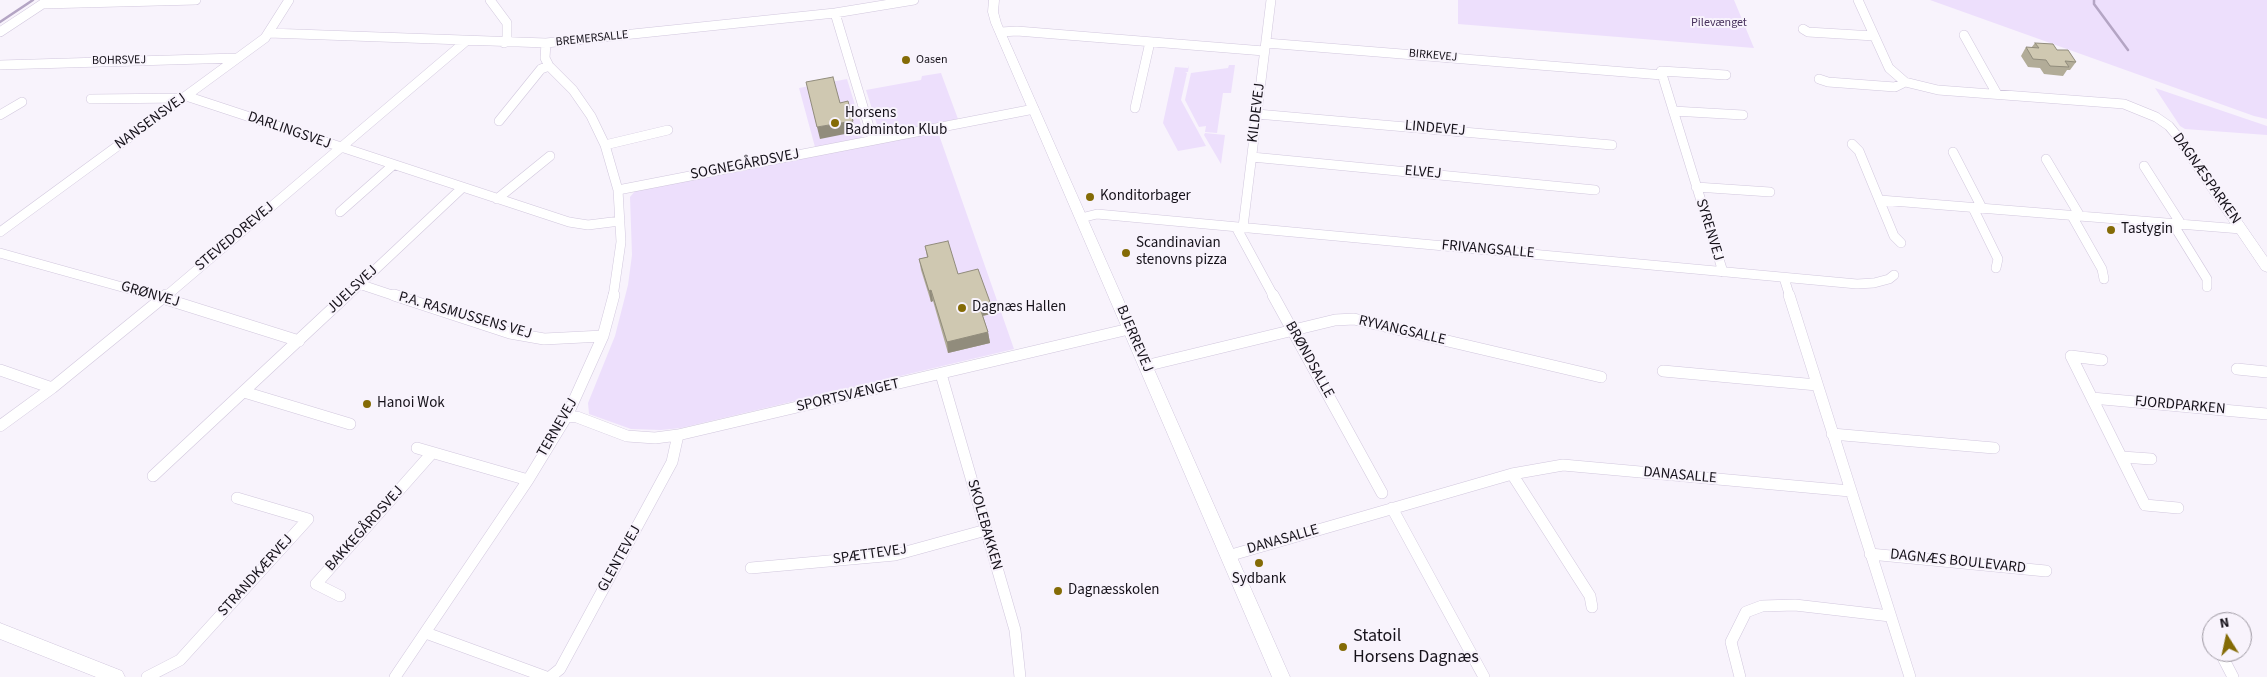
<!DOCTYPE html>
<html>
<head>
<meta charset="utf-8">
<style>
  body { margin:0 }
  #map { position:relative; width:2267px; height:677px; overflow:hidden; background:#f8f3fc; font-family:"Source Sans 3",sans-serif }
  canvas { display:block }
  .north { position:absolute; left:2202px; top:612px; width:50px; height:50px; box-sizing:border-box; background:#f8f3fc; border:1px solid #9e99a2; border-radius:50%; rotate:350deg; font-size:14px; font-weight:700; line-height:20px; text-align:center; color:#16121a }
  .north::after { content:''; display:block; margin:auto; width:18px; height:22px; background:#846b06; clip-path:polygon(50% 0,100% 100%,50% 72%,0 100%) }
</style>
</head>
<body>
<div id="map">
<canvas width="2267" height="677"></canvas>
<div class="north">N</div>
</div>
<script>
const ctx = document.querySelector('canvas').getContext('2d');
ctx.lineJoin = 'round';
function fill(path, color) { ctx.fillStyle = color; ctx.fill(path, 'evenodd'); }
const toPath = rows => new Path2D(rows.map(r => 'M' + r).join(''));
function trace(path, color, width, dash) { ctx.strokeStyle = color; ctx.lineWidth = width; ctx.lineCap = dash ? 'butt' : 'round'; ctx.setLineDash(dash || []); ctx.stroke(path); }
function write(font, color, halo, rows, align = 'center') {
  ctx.font = font + ' "Source Sans 3",sans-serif'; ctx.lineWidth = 4; ctx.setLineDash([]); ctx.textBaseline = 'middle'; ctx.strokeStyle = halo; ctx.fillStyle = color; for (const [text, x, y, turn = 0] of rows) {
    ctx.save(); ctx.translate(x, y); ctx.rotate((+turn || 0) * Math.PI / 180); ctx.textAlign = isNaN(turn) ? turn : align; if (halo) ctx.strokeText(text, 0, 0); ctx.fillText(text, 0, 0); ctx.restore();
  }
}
fill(toPath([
  [1458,0,1734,0,1754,48,1458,24],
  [1930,0,2267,0,2267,119,2254,116],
  [1189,65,1188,72,1185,72,1187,73,1181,100,1206,146,1178,151,1163,123,1175,67,1188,68],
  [1229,65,1235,65,1231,93,1223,93,1217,133,1205,132,1206,126,1199,127,1185,100,1191,73,1228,68],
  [941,73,958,119,886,133,879,131,866,90,921,80,922,76],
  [847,79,864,134,859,139,815,147,799,88],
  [2155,88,2267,126,2267,135,2185,129,2180,126],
  [938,132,1014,349,681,428,661,430,631,429,589,414,588,403,615,336,628,285,632,255,630,197,635,191],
  [1205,133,1225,135,1221,164,1204,135]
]), '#eddffc');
trace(toPath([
  [2094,0,2094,4,2128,50],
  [0,22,33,0]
]), '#b4a5c4', 2.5);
const streetFar1 = toPath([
  [490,0,507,23,507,39,504,43],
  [1858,0,1889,68,1905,82,1938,90,2124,104,2156,117,2169,126,2178,137],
  [43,4,196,0],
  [835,13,873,140],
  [1803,29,1808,32,1874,36],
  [0,32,47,1],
  [1001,32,1017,31,1264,51],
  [269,33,546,43,835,13,914,0],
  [1964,35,1997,94],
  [546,43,545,58,549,66,573,90,591,116,605,145,618,190,621,242,613,297],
  [1266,43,1662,75],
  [0,65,237,58],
  [1819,79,1828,82,1895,87,1905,82],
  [186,96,569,222,588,225,620,221],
  [91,99,184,98],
  [1135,108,1150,42],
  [1673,111,1743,115],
  [1257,114,1612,145],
  [0,115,22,102],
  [499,121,541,69,549,66],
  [1852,144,1859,151,1894,236,1901,243],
  [605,145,668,130],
  [1953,152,1982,208],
  [1252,157,1595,190],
  [2046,159,2080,216],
  [2144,166,2181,224],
  [1696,187,1770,192],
  [618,190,1034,109],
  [497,199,550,156],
  [1880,200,2241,229],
  [1973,208,1998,259,1996,268],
  [340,212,392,166],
  [2072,216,2102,269,2104,279],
  [1081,218,1097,214,1857,284,1874,283,1889,279,1894,275],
  [2173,224,2207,279,2207,287],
  [1236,227,1274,297],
  [1243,227,1271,0],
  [0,232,265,38,289,0],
  [0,253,158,297],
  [1723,272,1661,71,1726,75],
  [1784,278,1790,297],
  [359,284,398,297],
  [165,297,465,42],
  [346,297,462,188]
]);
const street = toPath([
  [153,295,299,341],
  [394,295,510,333,544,339,603,336],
  [1273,295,1382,493],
  [1789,295,1910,677],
  [2102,360,2071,356,2145,505,2178,508],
  [1145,366,1335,320,1354,319,1601,377],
  [2237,369,2267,372],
  [0,370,52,388],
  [1663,371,1817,385],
  [941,374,1015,630,1020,677],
  [244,392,350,424],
  [2092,398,2267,414],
  [567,416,577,417,627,436,655,438,678,435,1129,329],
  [0,426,52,388,166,295],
  [1832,434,1994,448],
  [417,448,528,480],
  [2122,457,2151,459],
  [1512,474,1590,596,1592,607],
  [153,476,347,295],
  [1392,508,1484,677],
  [1870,554,2046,571],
  [1228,556,1512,474,1563,465,1850,491],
  [751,568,895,555,986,530],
  [340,596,316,584,432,453],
  [2212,631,2209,630,2212,636],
  [426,633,546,677],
  [2242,634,2245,635],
  [2220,652,2233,677],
  [147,677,180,660,308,519,237,498],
  [395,677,528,480,567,416,603,336,614,295],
  [550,677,560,669,672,462,678,435],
  [1740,677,1731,642,1746,612,1762,606,1795,605,1890,616]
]);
const secondary = toPath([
  [989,0,999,0,998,12,1001,23,1290,677,1272,677,991,23,988,12,989,0],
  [2178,133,2182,134,2267,257,2267,272,2262,270,2172,137,2178,133],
  [0,623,122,671,125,677,96,677,0,639,0,623]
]);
trace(streetFar1, '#d1c7dd', 10);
trace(street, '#d1c7dd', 12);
trace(secondary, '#d1c7dd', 1);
trace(streetFar1, '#fff', 9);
trace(street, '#fff', 11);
fill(secondary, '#fff');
fill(toPath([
  [2035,43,2057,50,2076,62,2070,70,2067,70,2063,76,2044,74,2040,68,2028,67,2021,56,2026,47,2031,48],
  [925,246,958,274,991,314,983,316,988,332,990,343,948,353,933,301,931,302,921,270,919,259,927,257]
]), '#b2ac98');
fill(toPath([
  [853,121,855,132,820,139,817,127],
  [931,290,933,301,931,302,929,291],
  [990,302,991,314,981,316,979,305],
  [988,332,990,343,948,353,947,342]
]), '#918c7c');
const building = toPath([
  [2035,43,2053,44,2057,50,2068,50,2076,62,2065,61,2069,67,2050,66,2046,60,2033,59,2026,47,2039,48,2035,43],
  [833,77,840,103,848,101,853,121,817,127,806,82,833,77],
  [948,241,958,274,978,269,990,302,979,305,988,332,947,342,931,290,929,291,919,259,928,257,925,246,948,241]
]);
fill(building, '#cfc8b1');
trace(building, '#918c7c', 1);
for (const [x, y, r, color] of [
  [906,60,5,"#846b06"],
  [835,123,5,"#846b06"],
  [1090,197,5,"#846b06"],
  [2111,230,5,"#846b06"],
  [1126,253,5,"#846b06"],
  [962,308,5,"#846b06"],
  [367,404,5,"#846b06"],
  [1259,563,5,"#846b06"],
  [1058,591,5,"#846b06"],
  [1343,647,5,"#846b06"]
]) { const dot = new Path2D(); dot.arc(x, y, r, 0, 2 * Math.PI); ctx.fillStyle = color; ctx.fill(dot); trace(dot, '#f8f3fc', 2); }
write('12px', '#47315c', '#f8f3fc', [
  ["Pilevænget",1719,23]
]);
write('12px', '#16121a', '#f8f3fc', [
  ["BREMERSALLE",592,39,-6],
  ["BIRKEVEJ",1433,56,5],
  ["BOHRSVEJ",119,61,-1]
]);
write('12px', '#16121a', '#f8f3fc', [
  ["Oasen",916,60]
], 'left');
write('15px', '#16121a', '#f8f3fc', [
  ["KILDEVEJ",1257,113,-83],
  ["NANSENSVEJ",151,122,-36],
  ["LINDEVEJ",1435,129,5],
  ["DARLINGSVEJ",289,131,19],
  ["SOGNEGÅRDSVEJ",745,165,-11],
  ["ELVEJ",1423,173,5],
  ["DAGNÆSPARKEN",2206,179,55],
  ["SYRENVEJ",1709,230,73],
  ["STEVEDOREVEJ",235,237,-40],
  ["FRIVANGSALLE",1488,250,5],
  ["JUELSVEJ",353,290,-43],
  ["GRØNVEJ",150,295,16],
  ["P.A. RASMUSSENS VEJ",465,316,16],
  ["RYVANGSALLE",1402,331,13],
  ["BJERREVEJ",1134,339,67],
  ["BRØNDSALLE",1309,360,61],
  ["SPORTSVÆNGET",848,396,-13],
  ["FJORDPARKEN",2180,406,5],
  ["TERNEVEJ",558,428,-60],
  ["DANASALLE",1680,476,5],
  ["SKOLEBAKKEN",984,525,74],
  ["BAKKEGÅRDSVEJ",365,529,-48],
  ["DANASALLE",1283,540,-16],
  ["SPÆTTEVEJ",870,555,-8],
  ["GLENTEVEJ",620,559,-61],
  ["DAGNÆS BOULEVARD",1958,562,6],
  ["STRANDKÆRVEJ",256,576,-48]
]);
write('15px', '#16121a', '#f8f3fc', [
  ["Horsens",845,114],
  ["Badminton Klub",845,131],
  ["Konditorbager",1100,197],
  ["Tastygin",2121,230],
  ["Scandinavian",1136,244],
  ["stenovns pizza",1136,261],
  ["Dagnæs Hallen",972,308],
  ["Hanoi Wok",377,404],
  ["Sydbank",1259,580,"center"],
  ["Dagnæsskolen",1068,591]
], 'left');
write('18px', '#16121a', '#f8f3fc', [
  ["Statoil",1353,637],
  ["Horsens Dagnæs",1353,658]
], 'left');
</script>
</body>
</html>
